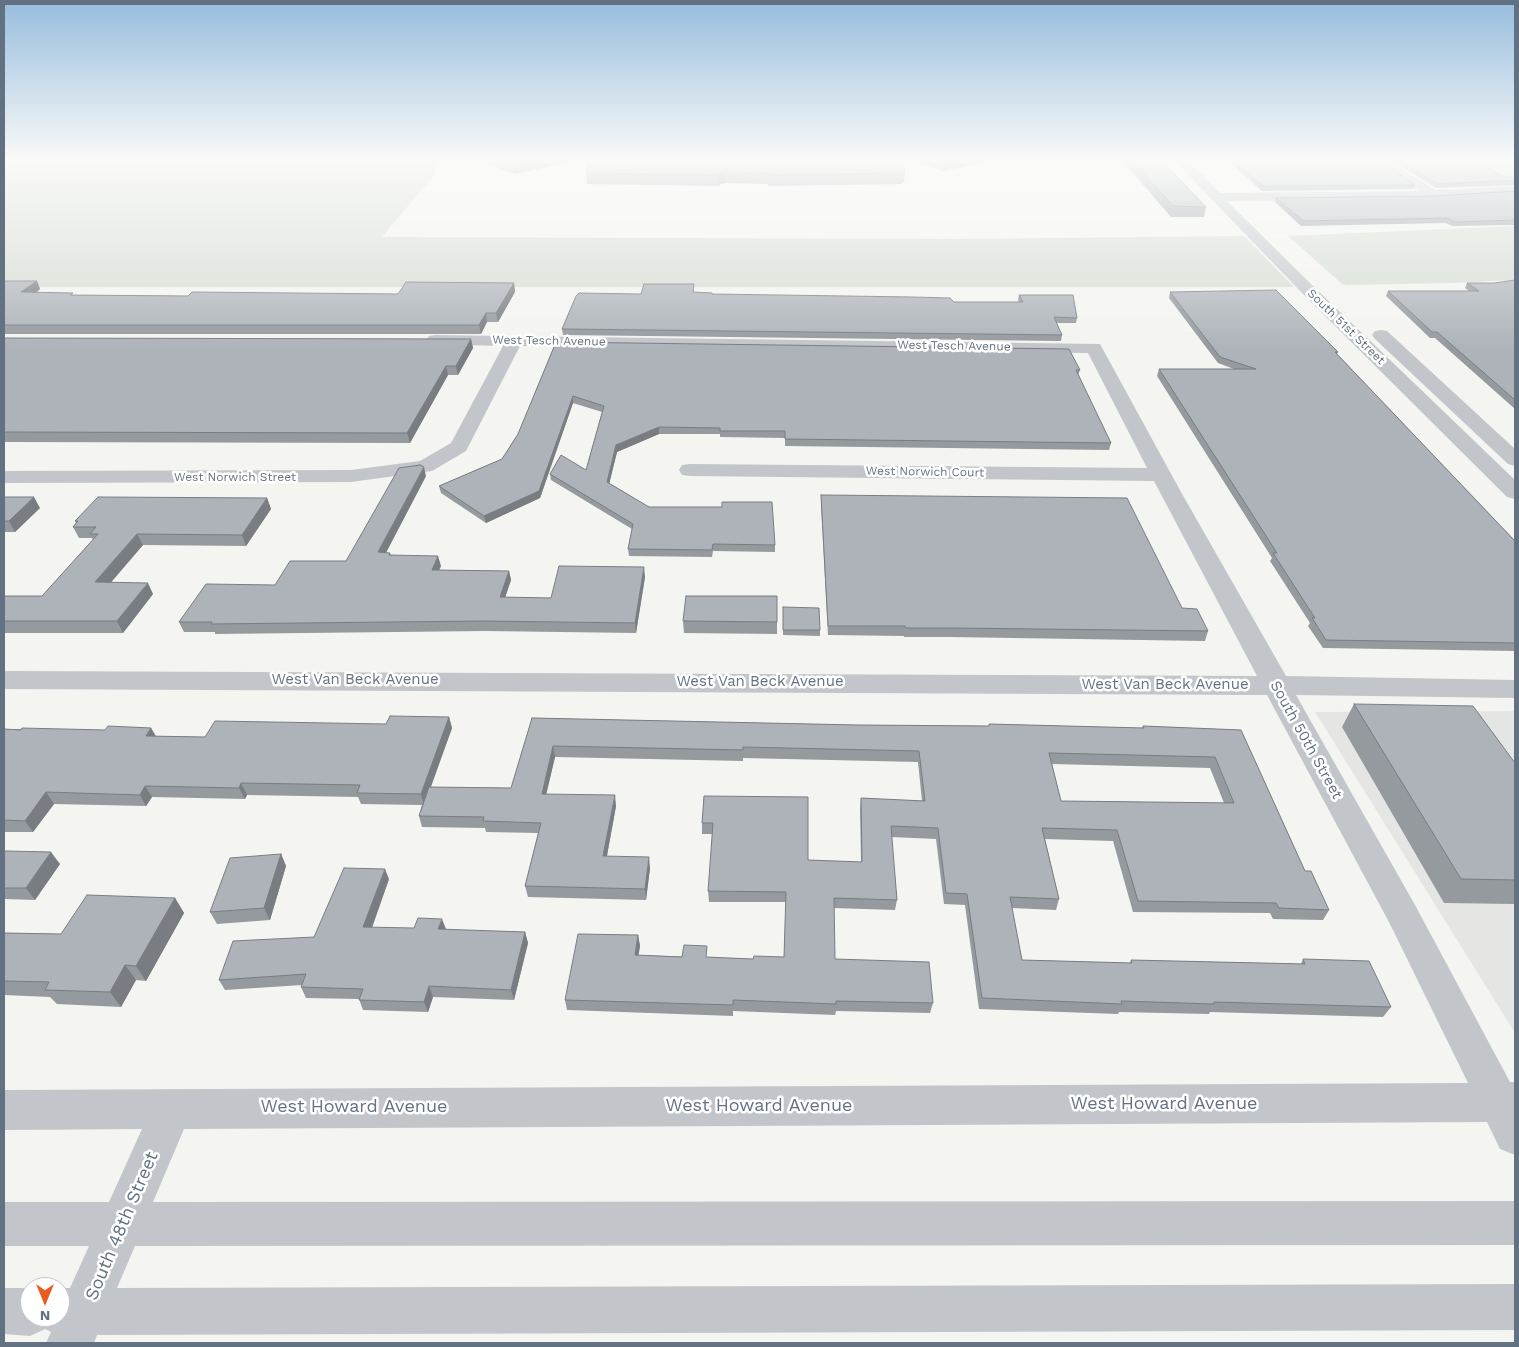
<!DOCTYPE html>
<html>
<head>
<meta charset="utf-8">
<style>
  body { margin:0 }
  #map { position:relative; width:1519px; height:1347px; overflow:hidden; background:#f4f5f1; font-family:"Work Sans",sans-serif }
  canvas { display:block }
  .frame { position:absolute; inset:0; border:5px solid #637283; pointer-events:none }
  .north { position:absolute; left:20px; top:1277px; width:50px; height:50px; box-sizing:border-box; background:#fff; border:1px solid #c1c7cd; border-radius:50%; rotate:180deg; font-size:14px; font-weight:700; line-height:20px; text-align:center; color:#637283 }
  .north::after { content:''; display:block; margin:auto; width:18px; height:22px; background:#e85d1d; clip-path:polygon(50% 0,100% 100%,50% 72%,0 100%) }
</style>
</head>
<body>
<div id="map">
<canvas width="1519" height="1347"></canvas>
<div class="frame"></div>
<div class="north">N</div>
</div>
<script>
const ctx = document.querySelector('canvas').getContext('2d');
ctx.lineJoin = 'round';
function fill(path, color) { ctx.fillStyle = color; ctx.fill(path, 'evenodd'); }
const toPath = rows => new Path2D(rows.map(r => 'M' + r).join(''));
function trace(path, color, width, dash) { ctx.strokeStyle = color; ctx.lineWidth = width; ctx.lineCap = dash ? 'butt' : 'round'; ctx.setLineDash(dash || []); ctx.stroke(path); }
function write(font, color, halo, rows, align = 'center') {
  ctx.font = font + ' "Work Sans",sans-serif'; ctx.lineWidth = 5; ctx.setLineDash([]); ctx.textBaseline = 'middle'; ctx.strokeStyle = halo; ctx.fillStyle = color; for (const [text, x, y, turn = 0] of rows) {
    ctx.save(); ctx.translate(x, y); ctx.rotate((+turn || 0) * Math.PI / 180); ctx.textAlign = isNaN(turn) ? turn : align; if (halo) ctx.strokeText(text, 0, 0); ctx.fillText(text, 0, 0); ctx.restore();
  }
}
fill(toPath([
  [1515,711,1515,1033,1315,712]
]), '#e5e6e4');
fill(toPath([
  [4,159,440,159,434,175,382,237,954,239,1244,236,1294,287,4,287],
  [1470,159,1515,159,1515,184],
  [1515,226,1515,280,1455,283,1347,285,1342,284,1288,236]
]), '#d5dcd2');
fill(toPath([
  [1173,159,1186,159,1220,193,1419,191,1372,159,1386,159,1436,190,1515,186,1515,194,1434,199,1227,201,1312,285,1515,480,1515,499,1507,497,1300,291,1173,159],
  [1381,330,1387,331,1515,449,1515,466,1508,464,1375,339,1372,335,1375,331,1381,330],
  [435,335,1100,344,1181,492,1286,676,1515,680,1515,698,1296,695,1415,905,1510,1082,1515,1082,1515,1155,1500,1149,1487,1122,184,1129,153,1202,1515,1201,1515,1245,135,1246,117,1288,1515,1284,1515,1330,97,1335,94,1343,46,1343,51,1332,45,1329,30,1336,4,1334,4,1288,30,1288,30,1317,60,1317,60,1288,70,1288,89,1246,4,1246,4,1202,109,1202,142,1129,4,1130,4,1090,1468,1083,1390,924,1267,695,4,689,4,671,1257,676,1154,481,690,476,682,475,679,470,682,465,690,464,1147,468,1088,353,520,346,466,451,432,471,351,482,4,483,4,471,351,470,420,461,451,443,503,346,429,344,426,340,429,336,435,335]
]), '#c2c5c9');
fill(toPath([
  [476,159,583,159,514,174],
  [909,159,985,159,985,162,943,171],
  [1121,159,1160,159,1206,207,1204,217,1171,217],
  [1226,159,1377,159,1415,185,1413,189,1262,191],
  [1389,159,1471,159,1504,177,1515,177,1515,185,1436,188],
  [905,171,904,183,902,183,902,184,769,186,768,184,725,183,720,184,719,186,588,184,587,183,586,172],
  [1515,191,1515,225,1452,226,1446,223,1301,226,1275,202,1276,198,1436,196],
  [1515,280,1515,409,1435,338,1430,338,1386,296,1388,291,1469,291,1465,288,1467,283,1494,283],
  [4,281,37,281,40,289,37,292,74,295,188,296,398,294,514,283,515,292,498,322,487,322,481,334,4,334],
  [694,284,694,292,712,294,954,302,1019,302,1018,300,1019,295,1077,318,1076,323,1056,323,1062,335,1061,341,563,335,562,329,641,294],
  [1170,292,1338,352,1337,354,1515,541,1515,651,1323,648,1308,626,1310,623,1270,561,1272,558,1157,376,1159,369,1234,369,1218,363,1169,298],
  [4,338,471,339,473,348,458,375,448,375,410,443,4,442],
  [556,342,1080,370,1078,375,1111,443,1109,450,785,446,785,438,720,437,720,434,659,434,617,452,609,483,649,507,775,545,775,552,713,551,712,557,629,556,628,549,632,529,551,480,550,474,586,470,602,412,573,403,540,498,486,523,441,493,439,486,502,459,518,434],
  [426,476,386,553,390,553,391,555,441,566,439,570,509,571,511,580,505,597,551,598,645,577,636,633,485,631,215,634,215,632,184,632,179,622,346,561],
  [821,495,1182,608,1208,631,1205,641,950,637,904,637,904,636,828,635,821,504],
  [4,497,40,508,15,532,4,532],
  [267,498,271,509,246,546,143,545,111,582,153,594,123,633,4,633,4,596,42,596,93,540,92,538,79,538,73,527,76,523,75,521],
  [777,596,777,634,684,633,683,621],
  [783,607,820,630,820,636,783,635],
  [1354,704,1515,763,1515,904,1444,903,1342,727],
  [449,717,452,728,431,787,511,788,532,718,858,725,989,726,989,724,1142,728,1143,726,1241,730,1305,871,1329,910,1323,920,1273,919,1270,913,1133,912,1113,841,1045,839,1059,899,1056,910,1012,908,1022,960,1130,963,1131,960,1301,964,1303,959,1391,1007,1383,1017,1210,1012,1209,1014,1119,1012,1118,1014,979,1009,965,905,944,904,936,839,891,837,897,900,895,910,834,908,835,959,933,1003,930,1013,836,1011,835,1015,733,1011,733,1016,567,1010,565,1000,638,935,640,946,638,955,753,959,784,957,786,902,709,902,708,891,713,834,702,834,702,823,704,796,808,860,861,862,860,809,861,798,922,801,918,762,743,758,743,761,555,757,546,794,616,806,607,856,650,868,646,900,528,897,525,886,538,833,486,832,485,828,422,827,419,816,422,805,361,804,358,797,247,795,245,799,152,797,146,806,54,804,33,832,4,832,4,729,105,730,151,728,156,736,205,737,386,724],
  [1052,764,1210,768,1224,803,1061,801],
  [4,853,60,864,35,900,4,899],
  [281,854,286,866,270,920,217,924,210,912],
  [389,879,372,928,525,932,528,943,514,1000,433,997,428,1012,363,1010,359,999,306,998,301,987,302,985,225,990,219,980,314,937],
  [175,898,184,913,146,981,136,980,121,1007,57,1004,50,997,4,995,4,933,61,934]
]), '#959a9f');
fill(toPath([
  [531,159,583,159,514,174,512,163],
  [952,159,985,159,985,162,943,171,944,161],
  [725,172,725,183,720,184,719,186,719,173],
  [37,281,40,289,25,301,21,292],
  [514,283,515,292,498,322,496,313],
  [486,313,487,322,481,334,479,325],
  [471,339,473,348,458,375,456,366],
  [446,366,448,375,410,443,407,433],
  [573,396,573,403,540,498,486,523,484,516],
  [659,427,659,434,617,452,608,489,607,482,616,445],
  [424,467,426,476,381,562,378,552],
  [34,497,40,508,15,532,9,521],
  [267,498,271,509,246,546,242,535],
  [137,534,143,545,101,594,95,582],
  [438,556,441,566,435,580,432,570],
  [644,567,645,577,636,633,635,623],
  [509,571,511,580,502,607,500,597],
  [148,583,153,594,123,633,117,621],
  [449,717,452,728,424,805,421,794],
  [151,728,157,739,146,736],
  [553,746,555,757,544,804,542,794],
  [241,783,247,795,245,799,239,788],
  [145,786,152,797,146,806,140,795],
  [46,792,54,804,33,832,25,821],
  [615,795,616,806,605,866,603,856],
  [51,852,60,864,35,900,26,888],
  [281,854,286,866,270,920,264,908],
  [649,857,650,868,646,900,645,889],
  [385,869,389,879,368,938,363,927],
  [175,898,184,913,146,981,136,966],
  [442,919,446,929,442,940,438,929],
  [525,932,528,943,514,1000,511,990],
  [638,935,640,946,637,965,635,955],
  [125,965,136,980,121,1007,110,992],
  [429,986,433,997,428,1012,424,1002]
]), '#797d82');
const building = toPath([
  [501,159,531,159,512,163,501,159],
  [590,159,901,159,905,171,903,171,903,173,769,175,769,173,725,172,719,173,719,175,587,173,586,172,590,159],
  [939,159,952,159,944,161,939,159],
  [1131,159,1160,159,1206,207,1173,206,1131,159],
  [1232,159,1377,159,1415,185,1263,186,1232,159],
  [1398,159,1471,159,1504,177,1515,177,1515,180,1438,184,1398,159],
  [1515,191,1515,220,1454,222,1448,218,1303,221,1276,198,1436,196,1515,191],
  [1515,280,1515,400,1437,332,1432,332,1388,291,1479,291,1467,283,1494,283,1515,280],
  [4,281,37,281,21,292,73,293,70,295,188,296,192,292,398,294,406,282,514,283,496,313,486,313,479,325,4,325,4,281],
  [644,284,694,284,693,292,712,293,712,294,913,297,950,298,954,302,1023,302,1019,295,1073,295,1077,318,1054,317,1062,335,562,329,576,296,579,293,641,294,644,284],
  [1276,290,1338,352,1335,352,1515,541,1515,643,1326,640,1312,618,1315,618,1273,553,1277,553,1159,369,1256,369,1220,357,1170,292,1276,290],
  [4,338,471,339,456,366,446,366,407,433,4,432,4,338],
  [556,342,1069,349,1080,370,1076,370,1111,443,785,439,785,431,720,431,720,428,659,427,616,445,607,482,649,507,722,507,722,502,772,502,775,545,713,544,712,550,628,549,633,524,550,474,561,455,586,470,604,406,573,396,539,491,484,516,439,486,502,459,518,434,556,342],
  [420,465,424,467,378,552,390,553,389,555,438,556,432,570,509,571,500,597,551,598,559,566,644,567,635,623,482,621,211,624,212,622,179,622,206,584,275,585,290,561,346,561,399,468,420,465],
  [821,495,1127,498,1182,608,1197,609,1208,631,952,628,906,628,905,626,828,626,821,495],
  [4,497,34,497,9,521,4,521,4,497],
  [98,497,267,498,242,535,137,534,95,582,148,583,117,621,4,621,4,596,42,596,98,534,90,534,96,527,73,527,78,521,75,521,98,497],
  [686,596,777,596,777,622,683,621,686,596],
  [783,607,819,608,820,630,783,630,783,607],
  [1354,704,1473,706,1515,763,1515,880,1461,879,1354,704],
  [390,716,449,717,421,794,357,793,360,785,241,783,239,788,145,786,140,795,46,792,25,821,4,820,4,729,21,730,22,728,105,730,108,726,151,728,146,736,205,737,215,721,386,724,390,716],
  [532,718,858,725,989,726,989,724,1144,728,1143,726,1241,730,1305,871,1311,871,1329,910,1279,908,1276,903,1138,901,1117,830,1042,828,1059,899,1010,897,1022,960,1132,963,1131,960,1305,964,1303,959,1369,961,1391,1007,1214,1002,1214,1004,1121,1001,1122,1004,982,998,967,894,946,893,938,828,891,826,897,900,834,898,835,959,929,962,933,1003,836,1001,836,1004,733,1000,733,1005,565,1000,578,934,638,935,635,955,682,957,684,945,707,946,706,957,753,959,754,956,784,957,786,892,708,891,713,823,702,823,704,796,808,797,808,860,862,862,861,798,925,801,919,751,743,747,743,750,553,746,542,794,615,795,603,856,649,857,645,889,525,886,541,823,483,821,484,817,419,816,429,787,511,788,532,718],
  [1049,753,1215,757,1234,803,1061,801,1049,753],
  [6,851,51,852,26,888,4,888,4,853,6,851],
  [281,854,264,908,210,912,230,858,281,854],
  [344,868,385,869,363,927,414,928,418,918,442,919,438,929,525,932,511,990,429,986,424,1002,359,1000,363,989,301,987,306,974,219,980,233,941,314,937,344,868],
  [87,895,175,898,136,966,125,965,110,992,45,990,49,982,4,981,4,933,61,934,87,895]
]);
fill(building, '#adb3b9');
trace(building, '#797d82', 1);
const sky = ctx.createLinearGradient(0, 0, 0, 348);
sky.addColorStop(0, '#97bcdd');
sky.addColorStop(0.46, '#fafaf9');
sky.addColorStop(1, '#fafaf900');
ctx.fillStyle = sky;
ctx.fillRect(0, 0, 1519, 348);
write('12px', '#637283', '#fff', [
  ["South 51st Street",1346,327,44],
  ["West Tesch Avenue",549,341,1],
  ["West Tesch Avenue",954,346,1],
  ["West Norwich Court",925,472,1],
  ["West Norwich Street",235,477]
]);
write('15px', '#637283', '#fff', [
  ["West Van Beck Avenue",355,680],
  ["West Van Beck Avenue",760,682],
  ["West Van Beck Avenue",1165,685],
  ["South 50th Street",1306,740,61]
]);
write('18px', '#637283', '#fff', [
  ["West Howard Avenue",1164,1104],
  ["West Howard Avenue",759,1106],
  ["West Howard Avenue",354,1107],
  ["South 48th Street",122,1226,-67]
]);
</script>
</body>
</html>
